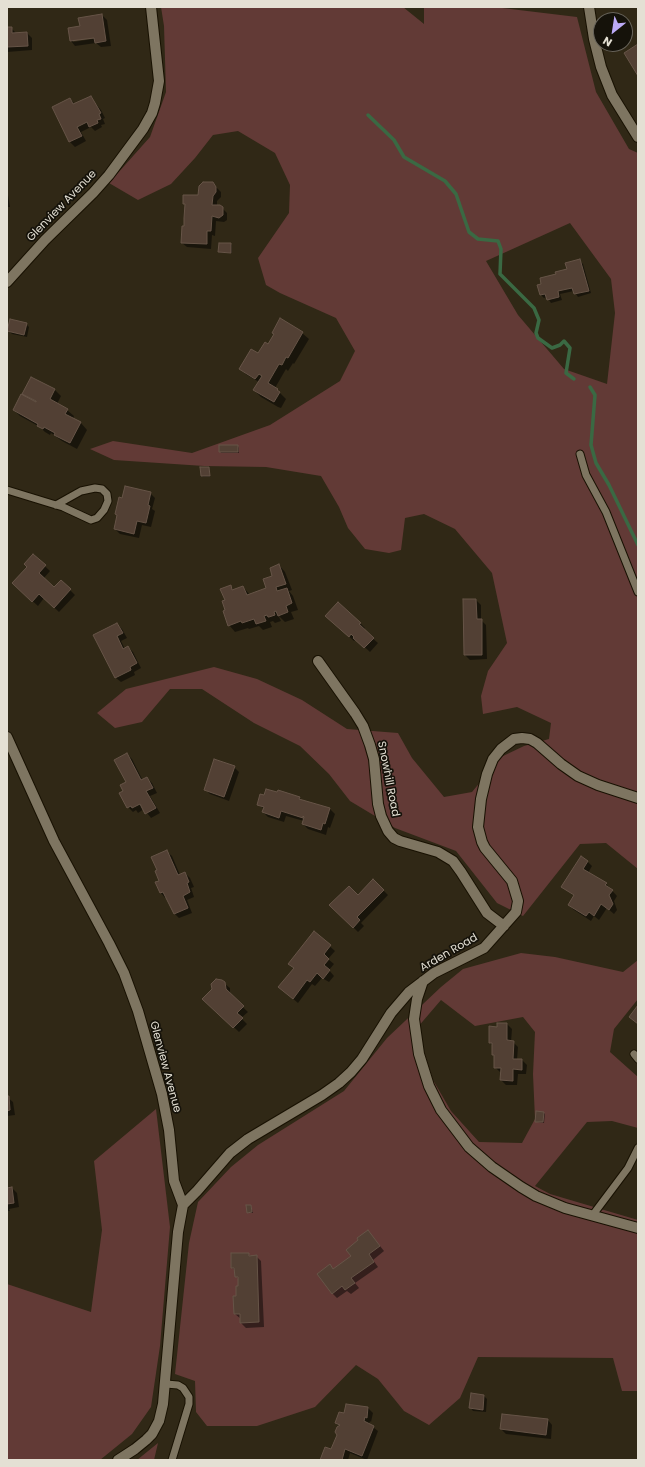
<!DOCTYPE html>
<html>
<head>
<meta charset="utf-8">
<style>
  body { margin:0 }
  #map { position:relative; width:645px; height:1467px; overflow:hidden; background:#302816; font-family:Poppins,sans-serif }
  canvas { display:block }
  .frame { position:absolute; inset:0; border:8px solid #e4e0d4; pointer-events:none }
  .north { position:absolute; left:593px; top:12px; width:40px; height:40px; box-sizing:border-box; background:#15120a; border:1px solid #68645b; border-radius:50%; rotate:210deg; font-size:11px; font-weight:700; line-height:16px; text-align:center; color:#e4e0d4 }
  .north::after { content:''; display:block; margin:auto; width:14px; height:18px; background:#bcaaf6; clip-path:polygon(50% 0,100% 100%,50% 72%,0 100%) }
</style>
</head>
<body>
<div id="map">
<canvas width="645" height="1467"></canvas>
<div class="frame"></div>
<div class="north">N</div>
</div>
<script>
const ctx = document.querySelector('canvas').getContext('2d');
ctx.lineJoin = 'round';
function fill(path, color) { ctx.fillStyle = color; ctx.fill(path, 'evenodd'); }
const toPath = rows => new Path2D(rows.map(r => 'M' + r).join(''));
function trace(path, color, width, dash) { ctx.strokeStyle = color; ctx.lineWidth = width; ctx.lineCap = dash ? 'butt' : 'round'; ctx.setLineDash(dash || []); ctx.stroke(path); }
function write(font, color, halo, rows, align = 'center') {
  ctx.font = font + ' Poppins,sans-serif'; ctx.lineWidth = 3.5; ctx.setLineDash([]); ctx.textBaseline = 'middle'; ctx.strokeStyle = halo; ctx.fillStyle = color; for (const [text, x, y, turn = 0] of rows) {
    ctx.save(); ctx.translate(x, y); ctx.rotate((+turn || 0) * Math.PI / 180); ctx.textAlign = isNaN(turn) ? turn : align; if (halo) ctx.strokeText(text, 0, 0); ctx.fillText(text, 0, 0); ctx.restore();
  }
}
fill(toPath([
  [161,7,403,7,424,24,424,7,494,7,577,17,596,92,629,149,638,153,638,869,606,843,580,844,523,916,497,903,456,851,395,828,350,801,329,774,300,746,254,723,202,689,170,689,142,722,115,728,97,713,126,689,214,667,257,679,302,700,347,729,398,733,412,758,444,797,472,792,501,757,524,746,549,739,551,723,517,707,483,714,481,696,488,671,507,643,492,573,455,529,424,514,405,518,401,550,389,553,365,549,348,528,339,507,321,476,266,467,204,466,114,460,90,449,113,441,192,453,270,425,340,381,355,351,336,318,280,293,266,285,258,258,289,213,290,185,275,153,238,131,213,135,195,158,171,184,138,200,109,183,150,137,166,92,164,26],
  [570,223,611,279,615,313,607,384,564,369,518,315,486,261],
  [521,953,555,957,623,972,638,960,638,999,614,1029,610,1052,638,1077,638,1128,612,1121,587,1122,535,1186,550,1194,638,1220,638,1391,622,1391,613,1358,478,1357,460,1398,429,1425,404,1411,378,1379,356,1365,315,1407,257,1426,207,1426,196,1412,195,1381,175,1374,189,1243,198,1202,231,1167,258,1145,344,1091,387,1038,441,987,463,969],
  [441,1000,475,1026,523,1017,535,1032,533,1074,535,1119,522,1143,479,1142,451,1111,433,1080,417,1028],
  [156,1109,170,1227,160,1346,151,1407,132,1434,100,1460,7,1460,7,1284,91,1312,102,1230,94,1161],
  [158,1443,154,1460,137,1460]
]), '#623a36');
fill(toPath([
  [102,15,107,20,111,46,101,47,96,43,75,46,71,41,69,28,81,27],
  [99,36,99,38,73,42,73,40],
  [7,28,11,28,16,33,27,33,32,38,32,50,7,52],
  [90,97,101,110,105,118,103,119,105,124,101,125,102,127,95,131,91,127,81,132,86,141,75,147,70,142,54,107,70,99,75,104],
  [212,183,221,192,221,197,217,201,217,206,220,206,227,213,227,220,224,222,216,221,215,236,212,235,211,249,187,247,182,243,185,227,186,205,184,203,199,196],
  [7,193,8,195,10,207,7,207],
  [231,244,232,245,232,253,221,253,219,252],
  [580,261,583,264,591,293,578,297,574,291,560,294,562,300,551,303,547,297,544,298,541,295,557,275,568,269],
  [26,324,29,327,27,337,12,334,8,330],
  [302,333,309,339,294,364,293,363,288,371,286,369,275,388,286,399,281,408,278,407,261,397,254,390,259,382,247,375,240,369,269,346],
  [32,379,55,390,61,396,57,404,67,410,74,416,73,419,81,423,87,430,77,449,62,441,51,433,50,435,45,432,40,427,20,416,14,410,29,400,23,394],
  [220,446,238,446,239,448,239,453,221,453,220,451],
  [209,468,210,469,210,477,203,477,202,476],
  [150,493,155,498,152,509,155,511,151,527,142,525,139,538,120,534,115,529],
  [33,555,50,571,44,578,55,588,61,581,75,595,59,612,44,598,38,606,18,588],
  [279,565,285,572,292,590,289,591,293,596,298,610,291,612,294,619,285,622,278,615,281,621,275,623,273,621,270,622,272,627,263,630,259,626,249,629,248,628,235,632,229,625,227,611,226,601,230,587,234,590,243,587,250,595,267,589],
  [476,600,481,605,481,620,486,625,487,659,470,660,465,655],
  [332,621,360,623,365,628,363,630,378,643,370,652,356,639,354,641],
  [117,624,122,629,127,638,121,641,125,649,128,647,133,652,141,668,134,672,135,675,121,682,116,678],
  [127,754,132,759,143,781,147,778,152,783,157,793,150,796,160,813,151,818,144,809,138,813,136,810,133,812,128,807,125,791,127,782],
  [234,767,239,772,229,801,210,794,205,789],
  [279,792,300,798,302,801,330,809,335,814,330,828,328,827,326,835,308,829,303,824,304,821,286,816,284,822,268,817,263,812,264,809,258,804,265,796,278,793],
  [167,852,172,856,180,875,185,873,190,878,194,887,191,888,194,897,187,900,192,913,179,918,174,913,167,897,165,898,161,893,158,871],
  [587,861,592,866,588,873,606,884,617,896,614,901,617,910,614,914,607,908,599,920,594,916,591,921,574,910,569,905,575,896,562,886],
  [373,880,388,895,361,923,364,926,358,932,331,905,358,896],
  [315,933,335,951,328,959,334,964,329,970,334,976,329,982,322,978,315,986,312,984,298,1003,279,987,295,969],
  [221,981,230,988,230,995,248,1012,241,1018,247,1024,239,1032,204,999],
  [507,1024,512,1029,511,1042,513,1042,518,1047,517,1060,522,1060,527,1065,526,1074,518,1074,517,1085,506,1085,501,1080,502,1072,500,1072,495,1067,495,1057,493,1054,493,1046,490,1043,498,1028],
  [7,1097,13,1102,15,1115,7,1116],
  [544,1113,545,1114,544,1123,537,1122,536,1121],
  [12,1188,17,1193,19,1207,9,1209,10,1211,7,1211,7,1189],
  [251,1206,253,1213,249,1213,248,1212],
  [368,1231,384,1251,373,1260,378,1267,355,1283,359,1288,351,1294,347,1291,337,1298,332,1293,334,1270,352,1256,360,1240],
  [248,1254,251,1256,256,1256,261,1261,264,1327,246,1328,241,1323,241,1319,235,1314,239,1280,236,1276,236,1271,232,1268],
  [472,1394,484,1396,487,1399,486,1412,473,1411,470,1407],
  [368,1408,373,1413,371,1422,370,1421,369,1424,378,1431,367,1460,350,1453,348,1460,321,1460,332,1451,340,1427,336,1423,345,1415],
  [548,1420,552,1425,551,1439,506,1434,501,1429]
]), '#0007');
trace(toPath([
  [368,115,394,140,404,157,445,181,456,194,469,232,478,239,498,241,501,249,500,274,534,308,539,320,536,333,538,338,552,348,560,345,564,341,570,348,566,373,574,379],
  [590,387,595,395,591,445,596,463,609,485,638,545]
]), '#3a6943', 3.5);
const building = toPath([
  [102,14,106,41,95,43,94,38,70,41,68,28,80,26,78,18,102,14],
  [7,27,12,27,12,33,27,32,28,46,7,47,7,27],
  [638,44,638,76,624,53,638,44],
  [91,96,101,113,99,114,101,119,97,120,98,123,89,127,87,122,77,127,82,136,69,142,52,107,70,98,73,104,91,96],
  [203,182,213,182,216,187,216,192,213,196,212,205,220,205,223,207,223,215,219,218,212,216,211,231,207,231,207,244,181,243,182,226,184,226,184,218,185,204,183,204,183,195,198,195,199,186,203,182],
  [219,243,231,243,231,253,218,252,219,243],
  [580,259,589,291,574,294,572,288,558,291,559,297,547,300,545,294,540,295,537,285,541,284,540,278,556,274,555,272,567,269,565,263,580,259],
  [280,318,303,332,288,358,286,357,282,365,279,364,268,383,278,389,277,390,280,392,274,402,253,390,262,376,259,374,255,379,239,369,251,349,258,353,265,342,268,344,274,334,272,333,280,318],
  [10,319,27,323,24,335,7,331,10,319],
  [31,377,55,389,50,399,68,409,65,414,81,422,70,443,54,435,55,433,44,427,43,429,37,426,38,424,13,410,21,394,36,402,36,401,22,394,31,377],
  [219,445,238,445,238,452,219,452,219,445],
  [200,467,209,467,210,476,201,476,200,467],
  [125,486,151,492,148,505,150,506,146,523,137,521,134,534,114,529,117,515,115,514,119,497,122,498,125,486],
  [33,554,46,565,39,573,54,587,61,580,71,589,54,608,39,594,32,602,12,583,27,567,24,564,33,554],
  [279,564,286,584,276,587,277,591,287,588,292,603,286,606,288,612,278,616,276,611,274,612,275,615,269,617,268,617,267,615,264,616,266,621,256,624,254,619,242,623,241,621,228,626,223,611,225,610,222,601,225,600,220,589,231,585,232,590,243,586,247,595,266,588,263,579,272,576,270,568,279,564],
  [463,599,476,599,477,619,482,619,482,655,464,655,463,599],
  [338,602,361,623,359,624,374,638,364,648,353,638,354,637,351,634,349,637,325,616,338,602],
  [117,623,123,633,117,636,123,649,128,646,137,663,130,667,131,670,115,678,93,635,117,623],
  [127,753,141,780,147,777,153,788,146,791,156,808,145,814,140,804,132,808,131,806,127,808,119,793,123,791,120,785,126,782,114,760,127,753],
  [214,759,235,766,224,797,204,790,214,759],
  [266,789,277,792,278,790,300,797,299,799,330,808,325,824,323,823,321,830,302,824,304,817,303,816,303,818,281,811,279,818,262,812,264,807,257,805,260,794,264,795,266,789],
  [167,850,178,875,185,872,189,882,187,883,190,892,183,896,188,908,174,914,163,892,160,893,155,882,159,881,155,871,157,870,151,857,167,850],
  [581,856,588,861,583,869,607,883,605,885,613,890,609,895,613,904,609,910,601,904,594,916,589,912,586,916,568,905,574,895,561,887,581,856],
  [373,879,384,890,357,917,360,920,353,928,329,905,349,886,358,895,373,879],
  [314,931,331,945,324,954,329,959,324,965,330,970,323,979,317,973,310,982,307,980,293,999,278,987,294,968,288,964,314,931],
  [216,979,222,980,225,982,226,989,244,1006,237,1013,243,1018,233,1028,202,999,212,989,211,984,216,979],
  [638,1005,638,1024,629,1017,638,1005],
  [497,1023,507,1023,507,1040,514,1041,513,1059,522,1059,522,1070,513,1069,513,1081,500,1080,501,1068,494,1068,494,1055,492,1055,492,1043,489,1043,489,1026,497,1027,497,1023],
  [7,1096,9,1096,10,1110,7,1111,7,1096],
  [536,1111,544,1112,543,1122,535,1122,536,1111],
  [12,1187,14,1203,7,1204,7,1188,12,1187],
  [246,1205,251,1205,252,1212,247,1213,246,1205],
  [368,1230,380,1246,369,1254,374,1262,351,1278,355,1283,352,1285,345,1290,342,1286,332,1294,317,1274,330,1264,333,1269,351,1256,346,1250,358,1240,357,1238,368,1230],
  [231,1253,249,1253,249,1256,257,1255,259,1322,240,1323,240,1314,234,1314,233,1296,236,1296,236,1286,238,1286,238,1277,235,1277,234,1268,231,1268,231,1253],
  [471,1393,484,1395,483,1410,469,1408,471,1393],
  [346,1404,368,1407,367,1418,365,1417,364,1421,374,1426,362,1456,345,1449,342,1460,320,1460,325,1447,331,1449,337,1435,335,1432,337,1427,340,1425,335,1423,339,1412,344,1413,346,1404],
  [502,1414,548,1419,546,1435,500,1429,502,1414]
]);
fill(building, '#524034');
trace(building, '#665447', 1);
const lane = toPath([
  [580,454,586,475,606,512,638,592],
  [7,490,56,505,63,507,91,520,97,518,104,510,108,501,107,494,102,489,95,488,81,491,56,505],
  [634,1054,638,1059],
  [592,1216,628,1168,638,1148],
  [166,1384,178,1385,183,1388,189,1397,189,1404,172,1460]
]);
const street = toPath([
  [589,7,594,39,601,67,612,95,638,137],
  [7,282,45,240,93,193,109,175,143,129,152,113,155,103,159,81,151,7],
  [318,661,355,713,363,726,370,745,374,759,378,804,381,816,388,831,394,838,400,841,438,852,453,861,461,872,487,913,504,926],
  [7,737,54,841,109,943,124,973,138,1011,162,1094,169,1130,174,1181,183,1205,178,1232,163,1404,159,1421,152,1434,146,1440,135,1449,118,1460],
  [423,981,417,999,414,1019,419,1054,429,1086,441,1110,469,1147,492,1167,521,1187,536,1196,565,1208,638,1228],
  [183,1205,197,1191,230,1153,248,1139,322,1095,339,1083,351,1072,362,1059,391,1013,409,992,434,973,484,948,516,912,518,901,512,881,485,848,482,842,478,827,481,799,487,774,493,759,501,749,514,739,522,738,530,739,537,743,561,764,578,776,598,785,638,798]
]);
trace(lane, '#181102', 9);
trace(street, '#181102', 12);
trace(lane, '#7e7561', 7);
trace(street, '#7e7561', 10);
write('11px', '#e4e0d4', '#15120a', [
  ["Glenview Avenue",62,206,-46],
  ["Snowhill Road",388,779,79],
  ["Arden Road",449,953,-30],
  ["Glenview Avenue",165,1067,75]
]);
</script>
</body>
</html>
